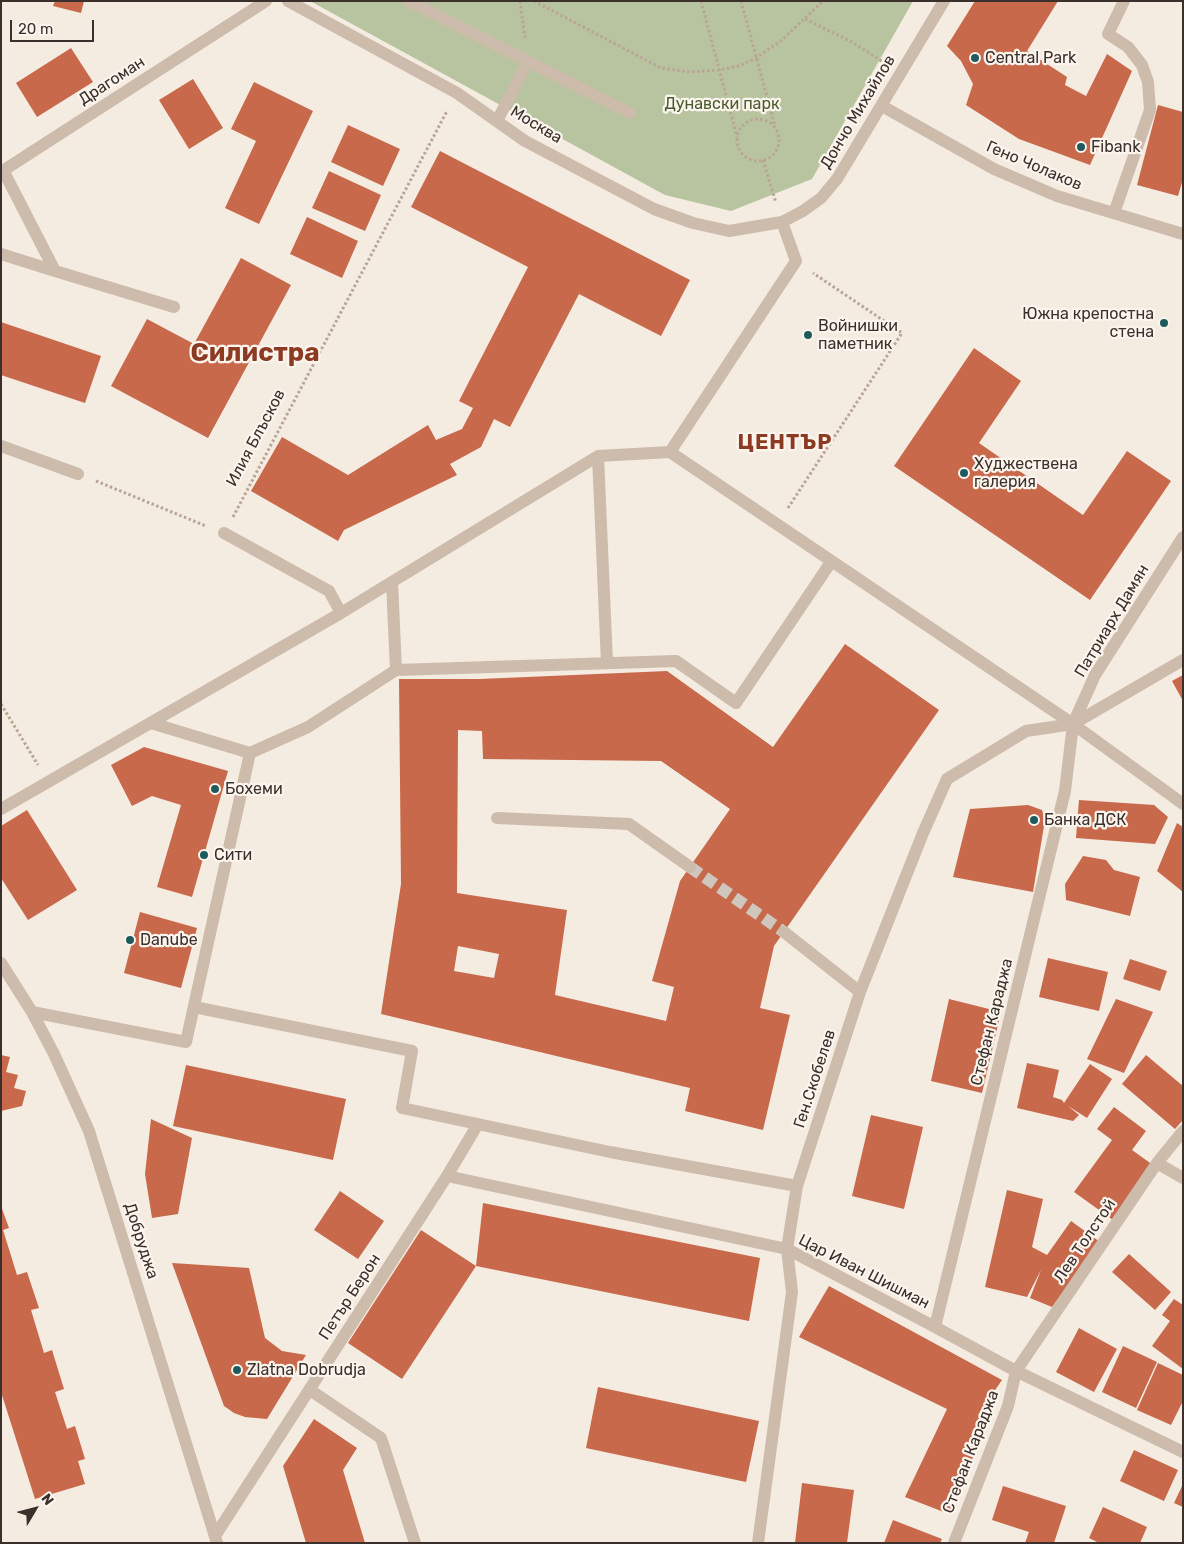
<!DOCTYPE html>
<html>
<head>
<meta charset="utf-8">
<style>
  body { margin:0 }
  #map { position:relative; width:1184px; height:1544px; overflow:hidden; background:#f4ebe1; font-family:Rubik,sans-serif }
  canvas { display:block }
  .frame { position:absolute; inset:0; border:2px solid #3b302b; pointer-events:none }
  .north { position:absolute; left:10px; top:1484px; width:50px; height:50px; -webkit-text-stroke:4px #fbf5ee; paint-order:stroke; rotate:53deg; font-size:14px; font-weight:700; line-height:20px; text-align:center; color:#3b302b }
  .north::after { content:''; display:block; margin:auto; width:18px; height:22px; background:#3b302b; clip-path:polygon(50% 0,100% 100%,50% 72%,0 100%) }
  .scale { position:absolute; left:10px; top:20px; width:84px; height:22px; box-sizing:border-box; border:2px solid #3b302b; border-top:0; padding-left:6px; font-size:15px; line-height:18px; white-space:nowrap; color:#3b302b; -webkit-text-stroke:4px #fbf5ee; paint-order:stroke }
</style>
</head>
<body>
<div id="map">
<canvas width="1184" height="1544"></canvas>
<div class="frame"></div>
<div class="north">N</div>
<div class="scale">20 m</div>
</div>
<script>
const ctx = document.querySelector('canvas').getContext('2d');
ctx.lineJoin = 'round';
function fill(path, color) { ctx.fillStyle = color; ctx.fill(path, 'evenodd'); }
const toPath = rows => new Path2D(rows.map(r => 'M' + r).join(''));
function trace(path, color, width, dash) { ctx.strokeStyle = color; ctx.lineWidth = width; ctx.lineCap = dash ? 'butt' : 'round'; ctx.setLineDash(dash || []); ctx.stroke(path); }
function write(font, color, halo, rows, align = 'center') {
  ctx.font = font + ' Rubik,sans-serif'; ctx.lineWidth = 4.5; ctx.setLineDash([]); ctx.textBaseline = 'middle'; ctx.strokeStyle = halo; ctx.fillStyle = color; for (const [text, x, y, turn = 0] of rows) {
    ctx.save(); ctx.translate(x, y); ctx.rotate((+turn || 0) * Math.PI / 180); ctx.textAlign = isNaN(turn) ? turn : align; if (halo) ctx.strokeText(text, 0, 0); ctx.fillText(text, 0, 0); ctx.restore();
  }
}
fill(toPath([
  [310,1,913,1,812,179,731,211,665,195]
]), '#b8c4a0');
fill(toPath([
  [55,1,84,1,81,13,53,6],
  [975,1,1058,1,1027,51,1067,77,1065,85,1086,96,1107,54,1132,71,1090,165,1019,139,966,105,973,84,961,61,947,46],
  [71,48,93,82,37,117,16,83],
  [193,79,223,128,189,149,159,100],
  [254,82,313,111,259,224,225,208,256,141,231,129],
  [1158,105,1183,112,1183,179,1178,196,1137,185],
  [348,125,400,149,383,186,331,162],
  [440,151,690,280,661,336,579,294,510,427,494,419,481,447,450,464,457,475,344,530,338,541,251,491,282,437,348,475,428,425,436,440,462,429,473,408,459,401,528,267,411,207],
  [329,171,381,195,365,231,312,208],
  [307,217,358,241,342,278,290,254],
  [241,258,291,285,208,438,111,386,147,319,194,344],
  [1,322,101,356,85,403,1,375],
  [974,348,1021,381,979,443,1083,515,1127,451,1171,481,1090,600,894,466],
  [845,644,939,710,774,946,760,1008,790,1015,763,1130,685,1111,690,1088,381,1014,401,884,399,679,480,679,667,671,773,747],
  [458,730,482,731,483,759,661,761,730,809,680,881,652,981,674,987,666,1021,555,995,567,910,457,893],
  [458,946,499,954,494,978,454,971],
  [1183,675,1183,701,1172,681],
  [144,747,228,771,192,897,157,887,181,805,152,796,132,806,111,765],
  [1079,800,1154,805,1168,817,1155,844,1076,838],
  [1028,805,1042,810,1045,820,1033,892,953,877,970,809],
  [27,810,77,890,28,920,1,878,1,826],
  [1177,823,1183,827,1183,892,1157,871],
  [1083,856,1106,860,1114,870,1140,877,1130,916,1066,900,1065,884],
  [140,912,197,928,181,988,124,973],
  [1048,958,1108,972,1099,1011,1039,997],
  [1130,959,1167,971,1160,991,1123,979],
  [949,999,1001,1012,982,1093,931,1081],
  [1116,999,1153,1012,1124,1073,1087,1059],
  [1,1055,10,1057,6,1072,18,1075,14,1088,26,1091,22,1106,1,1111],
  [1146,1055,1183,1086,1183,1120,1175,1129,1122,1084],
  [1027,1063,1059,1070,1053,1097,1062,1100,1064,1103,1090,1064,1112,1079,1087,1118,1068,1106,1079,1115,1073,1121,1017,1108],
  [186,1065,346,1099,333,1160,173,1126],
  [1114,1107,1146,1131,1132,1150,1153,1165,1113,1220,1074,1192,1112,1140,1097,1129],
  [871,1115,923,1127,904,1209,852,1196],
  [151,1119,192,1138,178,1214,152,1218,145,1174],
  [1007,1190,1043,1199,1032,1247,1047,1255,1071,1221,1100,1242,1052,1307,1030,1298,1041,1270,1027,1297,985,1287],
  [340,1191,384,1221,358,1259,314,1230],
  [483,1203,760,1258,749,1321,476,1266,402,1379,348,1343,421,1230,476,1266],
  [1,1206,9,1228,3,1230,17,1275,27,1272,39,1308,31,1310,44,1353,52,1350,64,1389,55,1392,67,1429,75,1426,85,1459,78,1461,85,1484,35,1499,1,1392],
  [1129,1254,1171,1292,1155,1310,1112,1272],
  [172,1263,249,1268,265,1338,282,1351,306,1355,267,1419,245,1417,234,1413,224,1406],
  [829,1286,1002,1380,978,1415,989,1419,949,1514,905,1497,947,1409,799,1337],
  [1174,1299,1183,1305,1183,1369,1152,1346,1170,1321,1162,1315],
  [1079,1328,1117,1349,1094,1392,1056,1372],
  [1123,1346,1157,1362,1136,1408,1102,1392],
  [1158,1363,1183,1375,1183,1401,1171,1425,1137,1410],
  [598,1387,759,1421,746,1482,586,1448],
  [314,1419,357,1448,343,1470,365,1543,306,1543,283,1466],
  [1134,1450,1178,1470,1164,1501,1120,1481],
  [802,1483,854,1490,847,1543,795,1543],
  [1183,1484,1183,1507,1174,1503],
  [1003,1486,1066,1506,1054,1543,1025,1543,1029,1532,992,1520],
  [1103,1507,1147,1527,1140,1543,1099,1543,1089,1538],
  [893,1520,942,1539,940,1543,884,1543]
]), '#c8694b');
trace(toPath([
  [690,867,784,932]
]), '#cfc6bd', 12, [12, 6]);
trace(toPath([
  [520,1,525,38],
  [534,1,661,68,689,72,719,70,739,66,756,58,782,40,823,1],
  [701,1,737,137],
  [741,1,775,126],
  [805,19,852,42,883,62],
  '737 140a21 21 0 1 1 42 0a21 21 0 1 1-42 0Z',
  [763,160,776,203],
  [96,481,206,526],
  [788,508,902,333,813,273],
  [233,517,447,111],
  [1,704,38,765]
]), '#b9a596', 3, [2.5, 2.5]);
trace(toPath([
  [288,1,457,93,525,141,654,209,693,223,729,231,782,222,803,211,821,198,837,179,944,1],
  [409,1,630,113],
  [882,106,994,169,1057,196,1183,234],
  [497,121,528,61],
  [3,170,55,271,174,307],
  [1,172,266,1],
  [1114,213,1150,110,1148,82,1142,65,1128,47,1108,34,1124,1],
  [1,254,55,271],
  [1,446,78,474],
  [670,452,796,261,782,222],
  [598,456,607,663],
  [224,533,329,591,341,613],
  [396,670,676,661,736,703,831,562],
  [250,753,308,727,396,670,392,582],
  [1,809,341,613,598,456,670,452,1073,724,1183,804],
  [497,818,629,824,690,867],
  [784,932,860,992],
  [1,963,32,1012,54,1054,89,1131,217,1543],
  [194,1007,412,1051,402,1108,610,1152,797,1186],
  [32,1012,186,1042,250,753,151,723],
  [1157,1163,1183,1178],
  [447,1176,787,1249,935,1327,1016,1371,1183,1452],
  [935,1327,1065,791,1073,724,1095,675,1183,537],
  [310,1390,381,1438,415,1543],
  [215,1536,447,1176,478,1124],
  [758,1543,792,1292,787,1249,797,1186,860,992,923,833,947,779,1026,731,1073,724,1183,660],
  [954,1543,1008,1406,1016,1371,1157,1163,1183,1131]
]), '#cdbbac', 12);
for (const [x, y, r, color] of [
  [975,58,5,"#1f5a5e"],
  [1081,147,5,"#1f5a5e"],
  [1164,323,5,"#1f5a5e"],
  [808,335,5,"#1f5a5e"],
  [964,473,5,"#1f5a5e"],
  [215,789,5,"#1f5a5e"],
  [1034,820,5,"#1f5a5e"],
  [204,855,5,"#1f5a5e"],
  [130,940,5,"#1f5a5e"],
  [237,1370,5,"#1f5a5e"]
]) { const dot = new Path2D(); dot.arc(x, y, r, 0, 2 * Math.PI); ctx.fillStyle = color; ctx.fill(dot); trace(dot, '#fbf5ee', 2); }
write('16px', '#3b302b', '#fbf5ee', [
  ["Central Park",985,58],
  ["Fibank",1091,147],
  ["Южна крепостна",1154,314,"right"],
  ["стена",1154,332,"right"],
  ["Войнишки",818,326],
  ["паметник",818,344],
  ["Худжествена",974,464],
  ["галерия",974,482],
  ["Бохеми",225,789],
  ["Банка ДСК",1044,820],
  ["Сити",214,855],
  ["Danube",140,940],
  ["Zlatna Dobrudja",247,1370]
], 'left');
write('16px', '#3b302b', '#fbf5ee', [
  ["Драгоман",112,81,-33],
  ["Дончо Михайлов",858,112,-59],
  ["Москва",536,125,31],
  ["Гено Чолаков",1034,166,23],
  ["Илия Блъсков",256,438,-62],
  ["Патриарх Дамян",1112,621,-59],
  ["Стефан Караджа",992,1022,-76],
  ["Ген.Скобелев",815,1079,-72],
  ["Добруджа",141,1241,72],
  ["Лев Толстой",1085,1241,-56],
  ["Цар Иван Шишман",864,1272,27],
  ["Петър Берон",350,1297,-57],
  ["Стефан Караджа",971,1452,-69]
]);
write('16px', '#4a5a2e', '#fbf5ee', [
  ["Дунавски парк",722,104]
]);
ctx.letterSpacing = '1px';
write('bold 21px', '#8c3b22', '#fbf5ee', [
  ["ЦЕНТЪР",785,443]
]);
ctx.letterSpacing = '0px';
write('bold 26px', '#8c3b22', '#fbf5ee', [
  ["Силистра",255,353]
]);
</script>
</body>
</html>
